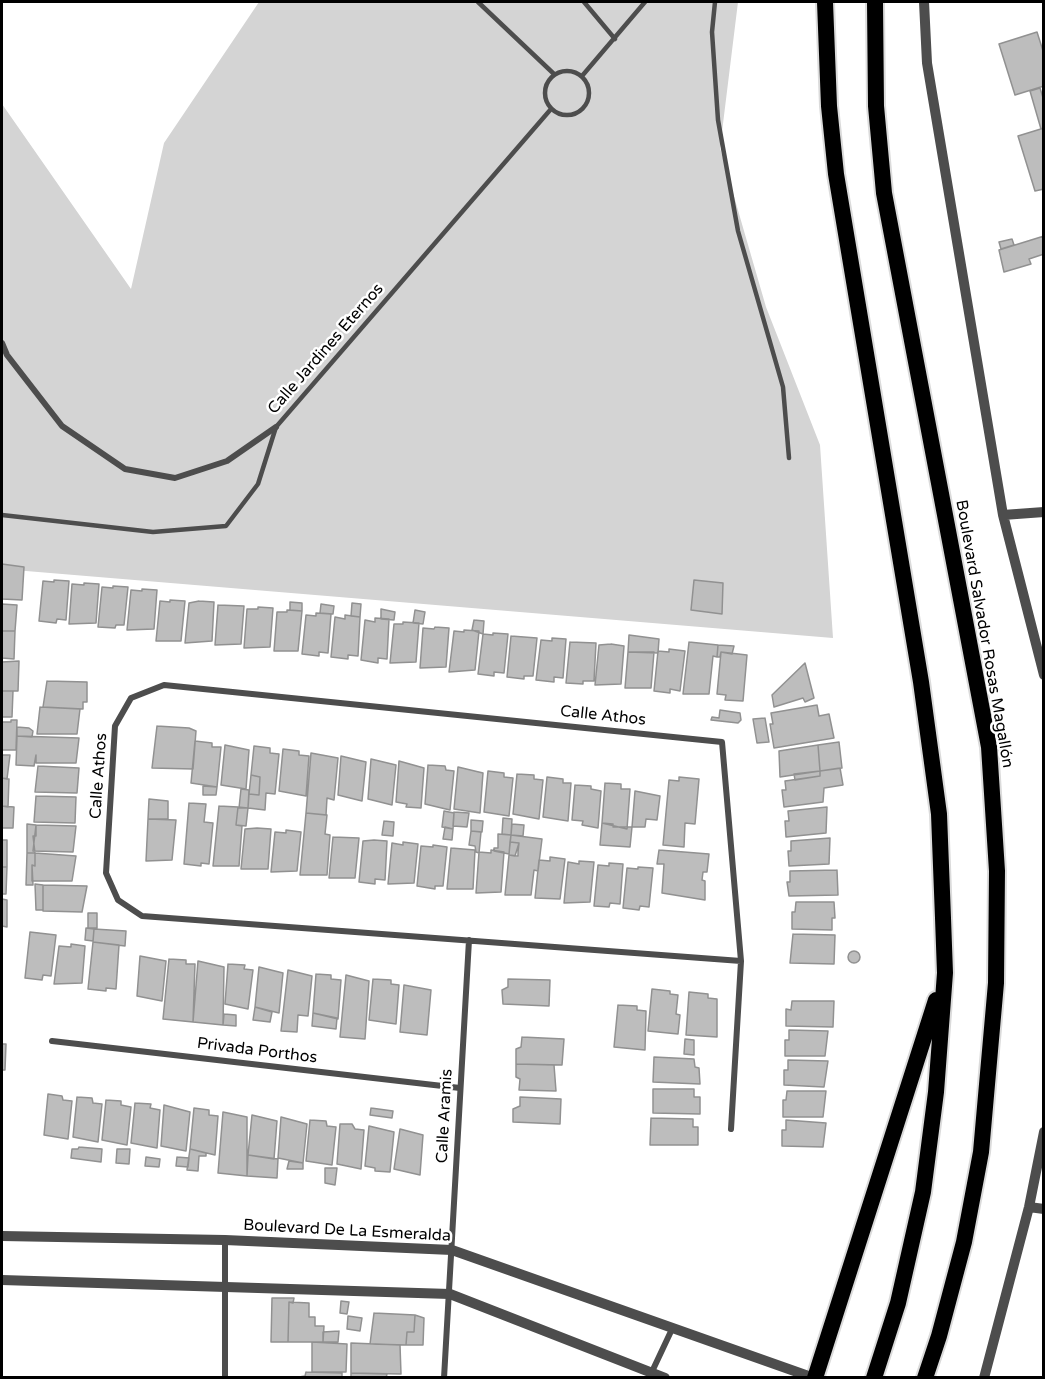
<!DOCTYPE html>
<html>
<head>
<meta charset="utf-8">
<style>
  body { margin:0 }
  #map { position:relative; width:1045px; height:1379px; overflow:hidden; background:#fff; font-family:"Varela Round",sans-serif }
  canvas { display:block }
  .frame { position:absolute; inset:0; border:3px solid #000; pointer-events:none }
</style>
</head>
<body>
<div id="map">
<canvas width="1045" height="1379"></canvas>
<div class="frame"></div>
</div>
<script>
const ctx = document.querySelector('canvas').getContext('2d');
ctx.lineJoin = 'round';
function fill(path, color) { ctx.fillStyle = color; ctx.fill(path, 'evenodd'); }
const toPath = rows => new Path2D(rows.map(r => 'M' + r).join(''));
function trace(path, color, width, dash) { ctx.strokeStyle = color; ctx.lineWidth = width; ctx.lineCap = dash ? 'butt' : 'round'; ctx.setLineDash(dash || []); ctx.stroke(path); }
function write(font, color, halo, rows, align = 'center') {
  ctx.font = font + ' "Varela Round",sans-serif'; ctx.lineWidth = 5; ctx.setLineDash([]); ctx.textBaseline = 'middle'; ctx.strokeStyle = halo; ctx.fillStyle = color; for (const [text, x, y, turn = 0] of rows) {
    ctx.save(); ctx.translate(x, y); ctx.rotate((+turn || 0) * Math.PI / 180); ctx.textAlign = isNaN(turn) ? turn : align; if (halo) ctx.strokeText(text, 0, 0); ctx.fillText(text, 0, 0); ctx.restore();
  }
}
fill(toPath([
  [259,2,738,2,720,148,766,307,820,445,833,638,2,569,2,104,131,289,164,143]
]), '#d4d4d4');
const building = toPath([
  [1037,32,1044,54,1044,86,1015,95,999,44,1037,32],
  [1040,88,1044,101,1044,128,1041,129,1030,91,1040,88],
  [1044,128,1044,189,1035,191,1018,136,1044,128],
  [1044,236,1044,254,1029,259,1031,264,1004,272,999,250,1044,236],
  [1012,239,1014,245,1001,249,999,242,1012,239],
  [2,564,24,567,22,600,2,599,2,564],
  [54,580,69,581,66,620,57,619,56,623,39,621,43,581,54,582,54,580],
  [694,580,723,583,722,614,691,610,694,580],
  [84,583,99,584,96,623,69,624,72,584,84,585,84,583],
  [113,586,128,587,124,625,116,625,115,628,98,627,102,587,113,588,113,586],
  [142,589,157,590,154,629,127,630,131,590,142,591,142,589],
  [170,600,185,601,181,641,156,641,160,601,170,602,170,600],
  [199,601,214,602,212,641,185,643,189,603,199,601],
  [290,602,302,603,302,611,290,610,290,602],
  [352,603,361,604,360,617,351,616,352,603],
  [2,604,17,605,15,631,2,631,2,604],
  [321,604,334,606,333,614,320,613,321,604],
  [218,605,244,606,241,644,215,645,218,605],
  [258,607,273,608,270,647,244,648,247,609,258,609,258,607],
  [381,609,395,612,394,620,381,619,381,609],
  [287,610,302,611,298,651,274,651,277,612,287,612,287,610],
  [415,610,425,612,423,624,413,623,415,610],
  [316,613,331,614,328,653,319,652,319,656,302,654,306,615,316,616,316,613],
  [345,615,360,617,358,656,348,655,348,659,331,657,335,617,345,619,345,615],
  [375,618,389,619,387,659,378,658,378,663,361,660,365,620,375,622,375,618],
  [474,620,484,621,483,634,472,630,474,620],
  [403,622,419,623,416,662,390,663,394,624,403,624,403,622],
  [435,627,449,628,446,667,420,668,423,628,434,629,435,627],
  [464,630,479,631,475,670,449,672,454,631,464,632,464,630],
  [2,631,15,631,14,659,2,658,2,631],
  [493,633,508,634,504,673,494,672,494,676,478,674,483,634,493,635,493,633],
  [629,635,659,639,658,653,628,652,629,635],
  [511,636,537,638,533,676,524,676,524,679,507,677,511,636],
  [552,638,566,639,563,678,554,677,554,682,536,680,541,640,552,641,552,638],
  [570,642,596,643,594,681,583,681,583,684,566,683,570,642],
  [689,642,718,645,717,657,713,656,709,694,683,694,689,642],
  [611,644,624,646,621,684,595,685,599,645,611,644],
  [718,645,734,646,732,654,721,652,720,657,717,657,718,645],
  [669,649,685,651,680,691,670,689,670,693,654,691,658,651,669,652,669,649],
  [628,652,654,652,651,688,625,688,628,652],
  [721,652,747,655,743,701,725,700,726,695,717,694,721,652],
  [19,661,18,691,2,691,2,662,19,661],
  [805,663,814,698,805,702,803,698,774,707,772,695,805,663],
  [47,681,87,682,87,702,83,702,83,709,43,707,47,681],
  [2,691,13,691,12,717,2,717,2,691],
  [817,705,819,716,829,714,834,738,774,748,770,724,773,724,771,713,817,705],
  [40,707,80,709,77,734,37,734,40,707],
  [720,710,740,713,741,720,738,723,711,720,712,717,719,718,720,710],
  [765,718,769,742,757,743,753,719,765,718],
  [11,720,17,720,16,750,2,750,2,722,11,722,11,720],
  [157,726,189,728,196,731,193,769,152,768,157,726],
  [17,727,29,728,33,731,32,737,17,736,17,727],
  [17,736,79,738,76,763,36,763,36,755,34,766,16,765,17,736],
  [195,741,212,743,212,747,221,747,217,787,191,783,195,741],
  [839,742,842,768,820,771,818,745,839,742],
  [225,745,249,750,246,789,221,785,225,745],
  [818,745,820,771,780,777,779,751,818,745],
  [254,746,270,748,270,753,279,754,275,794,266,793,265,810,248,808,249,794,259,795,260,777,251,775,254,746],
  [283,749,299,751,299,755,309,756,306,796,279,791,283,749],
  [311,753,338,758,334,800,327,798,326,815,306,813,311,753],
  [2,755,10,755,7,779,2,778,2,755],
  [341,756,366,762,362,801,338,795,341,756],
  [371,759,396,765,392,805,368,799,371,759],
  [399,761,424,768,421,808,406,807,407,804,396,802,399,761],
  [428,765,445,766,446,770,454,771,450,810,425,804,428,765],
  [38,766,79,768,77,793,35,792,38,766],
  [458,767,483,773,480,813,454,809,458,767],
  [840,768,843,785,824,788,823,802,784,807,782,790,786,790,785,781,820,776,820,771,840,768],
  [488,771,504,773,504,777,513,778,509,816,484,812,488,771],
  [820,771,820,776,795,780,794,774,820,771],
  [517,774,534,775,534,779,543,780,539,819,513,814,517,774],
  [251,775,260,777,259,795,249,794,251,775],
  [547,777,563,779,563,783,571,783,568,821,543,817,547,777],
  [679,777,699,779,695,824,685,823,684,847,663,845,669,780,679,781,679,777],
  [2,778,9,779,8,807,2,806,2,778],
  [605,783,621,784,621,789,630,789,627,829,602,823,605,783],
  [575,785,591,786,591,789,601,791,598,828,582,825,583,821,572,820,575,785],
  [203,786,217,787,216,795,203,795,203,786],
  [241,789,249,790,248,808,239,808,241,789],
  [635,791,660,796,657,820,646,819,645,827,632,827,635,791],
  [36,796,76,797,75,823,34,822,36,796],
  [149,799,168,801,168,819,148,819,149,799],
  [189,803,206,804,204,822,213,823,209,864,201,863,201,866,184,864,189,803],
  [2,806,14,807,13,828,2,828,2,806],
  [219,806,238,807,236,825,242,826,239,866,213,866,219,806],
  [238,807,248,808,246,826,236,825,238,807],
  [827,807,826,833,786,837,785,821,789,821,788,811,827,807],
  [444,811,454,813,453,829,442,827,444,811],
  [454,812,469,813,467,827,453,826,454,812],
  [306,813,327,815,325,834,330,835,327,875,300,875,306,813],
  [503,818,512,819,511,835,502,834,503,818],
  [148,819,176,820,172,860,146,861,148,819],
  [471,820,483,821,482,832,471,831,471,820],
  [384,821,394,822,393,836,382,835,384,821],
  [602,823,613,824,613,827,632,827,630,847,600,845,602,823],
  [27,824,36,825,36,836,33,836,35,853,27,853,27,824],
  [512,824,524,825,523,836,511,835,512,824],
  [36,825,76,826,73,852,33,851,36,825],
  [445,827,453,829,452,840,443,839,445,827],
  [257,828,271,829,268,869,241,869,245,829,257,828],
  [286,830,301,832,297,871,271,872,275,832,286,833,286,830],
  [471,831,481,832,479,853,476,852,475,846,469,845,471,831],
  [498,834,511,835,509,854,494,851,494,848,498,848,498,834],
  [511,835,542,839,538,871,534,870,531,895,505,895,509,855,518,856,518,852,519,843,510,842,511,835],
  [333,837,359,838,355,878,329,878,333,837],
  [830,838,829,864,789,866,788,851,791,851,791,841,830,838],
  [2,840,7,840,7,867,2,867,2,840],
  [374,840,387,841,385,880,375,879,375,884,359,882,363,841,374,840],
  [403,842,418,844,414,883,388,884,392,843,403,845,403,842],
  [510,842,519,843,515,856,509,855,510,842],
  [433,845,447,847,443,886,435,886,435,889,417,886,421,846,433,847,433,845],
  [451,848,475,850,473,889,447,889,451,848],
  [491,850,504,852,501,892,476,893,479,852,491,853,491,850],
  [659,850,709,854,707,872,703,872,702,880,705,881,705,900,662,893,664,864,657,864,659,850],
  [27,853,35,853,35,866,32,865,33,885,26,885,27,853],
  [35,853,76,856,72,881,32,881,32,865,35,866,35,853],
  [550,857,565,859,560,899,535,898,539,860,550,861,550,857],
  [579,861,594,862,590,902,564,903,568,862,579,864,579,861],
  [609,863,623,864,620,904,610,903,609,907,594,906,598,865,609,866,609,863],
  [2,867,7,867,6,894,2,894,2,867],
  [638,867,653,868,649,907,640,906,639,910,623,908,627,868,638,869,638,867],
  [837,870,838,895,789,896,787,882,790,882,790,871,837,870],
  [35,884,43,885,43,910,36,910,35,884],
  [43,885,87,886,82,912,43,911,43,885],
  [2,899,7,900,7,927,2,926,2,899],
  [796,902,834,902,835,918,832,918,832,930,792,929,792,912,795,912,796,902],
  [88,913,97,913,97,928,88,928,88,913],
  [86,928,94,929,93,941,85,940,86,928],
  [94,929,126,931,125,946,93,942,94,929],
  [30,932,56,935,51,976,43,975,42,980,25,978,30,932],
  [793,934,835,935,834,964,790,963,793,934],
  [93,942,119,945,116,989,106,988,106,991,88,989,93,942],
  [71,944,85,946,82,983,54,984,59,946,71,947,71,944],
  '848 957a6 6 0 1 1 12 0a6 6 0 1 1-12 0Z',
  [140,956,166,961,162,1001,137,996,140,956],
  [169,959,186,960,186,964,195,964,193,1022,163,1019,169,959],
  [198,961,224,967,223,1025,193,1022,198,961],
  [228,964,245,965,244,969,253,970,248,1009,225,1004,228,964],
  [259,967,283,973,279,1013,255,1007,259,967],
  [288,970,312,976,308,1016,298,1015,297,1032,281,1031,288,970],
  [316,974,331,975,331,979,341,980,338,1019,313,1013,316,974],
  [346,975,369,981,365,1039,340,1037,346,975],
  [373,979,391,980,391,984,399,985,396,1024,369,1020,373,979],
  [508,979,550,980,549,1006,503,1004,502,990,508,987,508,979],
  [404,985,431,990,427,1035,400,1032,404,985],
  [652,989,670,991,670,994,678,995,676,1014,680,1015,678,1034,648,1031,652,989],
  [689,992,708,994,708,998,717,999,717,1037,686,1035,689,992],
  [792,1001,834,1001,833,1027,786,1026,786,1009,791,1010,792,1001],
  [618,1005,637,1006,637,1010,646,1011,645,1050,614,1047,618,1005],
  [255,1007,272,1012,270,1022,253,1020,255,1007],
  [313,1013,337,1018,336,1029,312,1026,313,1013],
  [224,1014,236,1015,236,1026,223,1025,224,1014],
  [789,1030,828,1031,825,1056,785,1056,785,1040,789,1040,789,1030],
  [522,1037,564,1039,562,1065,516,1064,516,1049,521,1047,522,1037],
  [685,1039,694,1040,694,1055,684,1054,685,1039],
  [2,1044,6,1044,5,1070,2,1070,2,1044],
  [654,1057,694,1059,695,1067,699,1068,700,1084,653,1082,654,1057],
  [788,1060,828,1061,824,1087,784,1085,784,1070,788,1070,788,1060],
  [516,1064,554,1065,556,1091,519,1090,520,1079,516,1077,516,1064],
  [653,1089,694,1089,694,1097,700,1097,700,1114,653,1113,653,1089],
  [787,1091,826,1091,823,1117,783,1117,783,1100,786,1100,787,1091],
  [48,1094,62,1096,63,1100,72,1101,68,1139,44,1135,48,1094],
  [77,1097,92,1098,93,1103,102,1104,98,1142,73,1137,77,1097],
  [520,1097,561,1099,560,1124,513,1122,513,1109,520,1106,520,1097],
  [106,1100,121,1101,121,1105,131,1107,127,1145,102,1140,106,1100],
  [135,1103,151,1104,150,1108,160,1110,157,1148,131,1143,135,1103],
  [164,1105,190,1112,186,1151,161,1146,164,1105],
  [194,1108,209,1110,209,1115,218,1116,215,1155,190,1149,194,1108],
  [371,1108,393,1111,392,1118,370,1115,371,1108],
  [223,1112,247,1117,247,1176,218,1173,223,1112],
  [252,1115,277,1121,274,1159,248,1155,252,1115],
  [281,1117,307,1124,303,1163,278,1158,281,1117],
  [651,1118,693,1119,693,1127,698,1127,698,1145,650,1145,651,1118],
  [310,1120,326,1121,327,1126,336,1127,332,1165,306,1161,310,1120],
  [786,1120,826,1123,823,1147,782,1146,782,1130,786,1130,786,1120],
  [340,1124,352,1124,355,1129,364,1130,361,1169,337,1164,340,1124],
  [369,1126,394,1132,390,1172,375,1171,375,1168,365,1166,369,1126],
  [400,1129,423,1135,420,1175,394,1169,400,1129],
  [79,1147,102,1149,101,1162,71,1158,72,1149,78,1149,79,1147],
  [117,1149,130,1149,129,1164,116,1163,117,1149],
  [190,1149,206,1153,206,1156,199,1156,198,1171,187,1170,190,1149],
  [248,1155,278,1159,277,1178,247,1176,248,1155],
  [146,1157,160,1159,159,1167,145,1166,146,1157],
  [177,1157,189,1158,188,1167,176,1166,177,1157],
  [289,1161,303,1163,303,1169,287,1169,289,1161],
  [325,1168,337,1168,335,1185,325,1183,325,1168],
  [272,1298,294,1298,293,1303,289,1302,288,1342,271,1342,272,1298],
  [341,1301,349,1302,347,1314,340,1313,341,1301],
  [289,1302,309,1303,309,1317,315,1317,315,1326,324,1326,323,1342,288,1342,289,1302],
  [374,1313,415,1315,414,1332,407,1332,406,1345,370,1344,374,1313],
  [415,1315,424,1318,423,1345,406,1345,407,1332,414,1332,415,1315],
  [348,1316,362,1318,360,1331,347,1329,348,1316],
  [339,1331,338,1342,323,1342,323,1332,339,1331],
  [312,1342,347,1344,346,1372,312,1372,312,1342],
  [351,1343,400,1345,401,1374,351,1373,351,1343],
  [306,1372,342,1373,342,1378,293,1378,305,1376,306,1372],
  [351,1373,387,1374,386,1378,351,1378,351,1373]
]);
fill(building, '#bdbdbd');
trace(building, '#919191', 1.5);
const trunk = toPath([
  [825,2,829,106,836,174,921,682,939,814,943,918,945,973,936,1092,923,1192,898,1303,874,1378],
  [875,2,876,106,884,193,989,747,997,871,996,983,981,1152,964,1242,939,1336,925,1378],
  [815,1378,936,1000]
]);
trace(trunk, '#dbdbdb', 20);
trace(toPath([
  [478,2,554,74],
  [584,2,615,39],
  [715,2,712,32,718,120,738,231,783,387,789,458],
  '545 93a22 22 0 1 1 44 0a22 22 0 1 1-44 0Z',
  [582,76,645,2],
  [2,515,153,532,226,526,258,484,276,427,551,109]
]), '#4d4d4d', 4.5);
trace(toPath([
  [2,343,7,355,62,426,125,469,175,478,227,461,276,427],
  [52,1041,460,1088],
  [731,1129,741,961,722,742,164,685,131,698,115,726,106,873,118,900,142,916,741,961],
  [225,1378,225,1240],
  [444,1378,469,940],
  [649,1378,673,1327]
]), '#4d4d4d', 6);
trace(toPath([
  [924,2,927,63,1003,515,1044,675],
  [1003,515,1044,512],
  [1029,1207,1044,1209],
  [2,1236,225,1240,452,1250,814,1378],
  [2,1280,450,1294,665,1378],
  [984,1378,1029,1207,1044,1132]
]), '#4d4d4d', 10);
trace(trunk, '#000', 16);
write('16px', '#000', '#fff', [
  ["Calle Jardines Eternos",326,349,-49],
  ["Boulevard Salvador Rosas Magallón",984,634,80],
  ["Calle Athos",603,716,6],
  ["Calle Athos",99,776,-86],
  ["Privada Porthos",257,1051,7],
  ["Calle Aramis",445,1116,-87],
  ["Boulevard De La Esmeralda",347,1231,3]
]);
</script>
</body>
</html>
